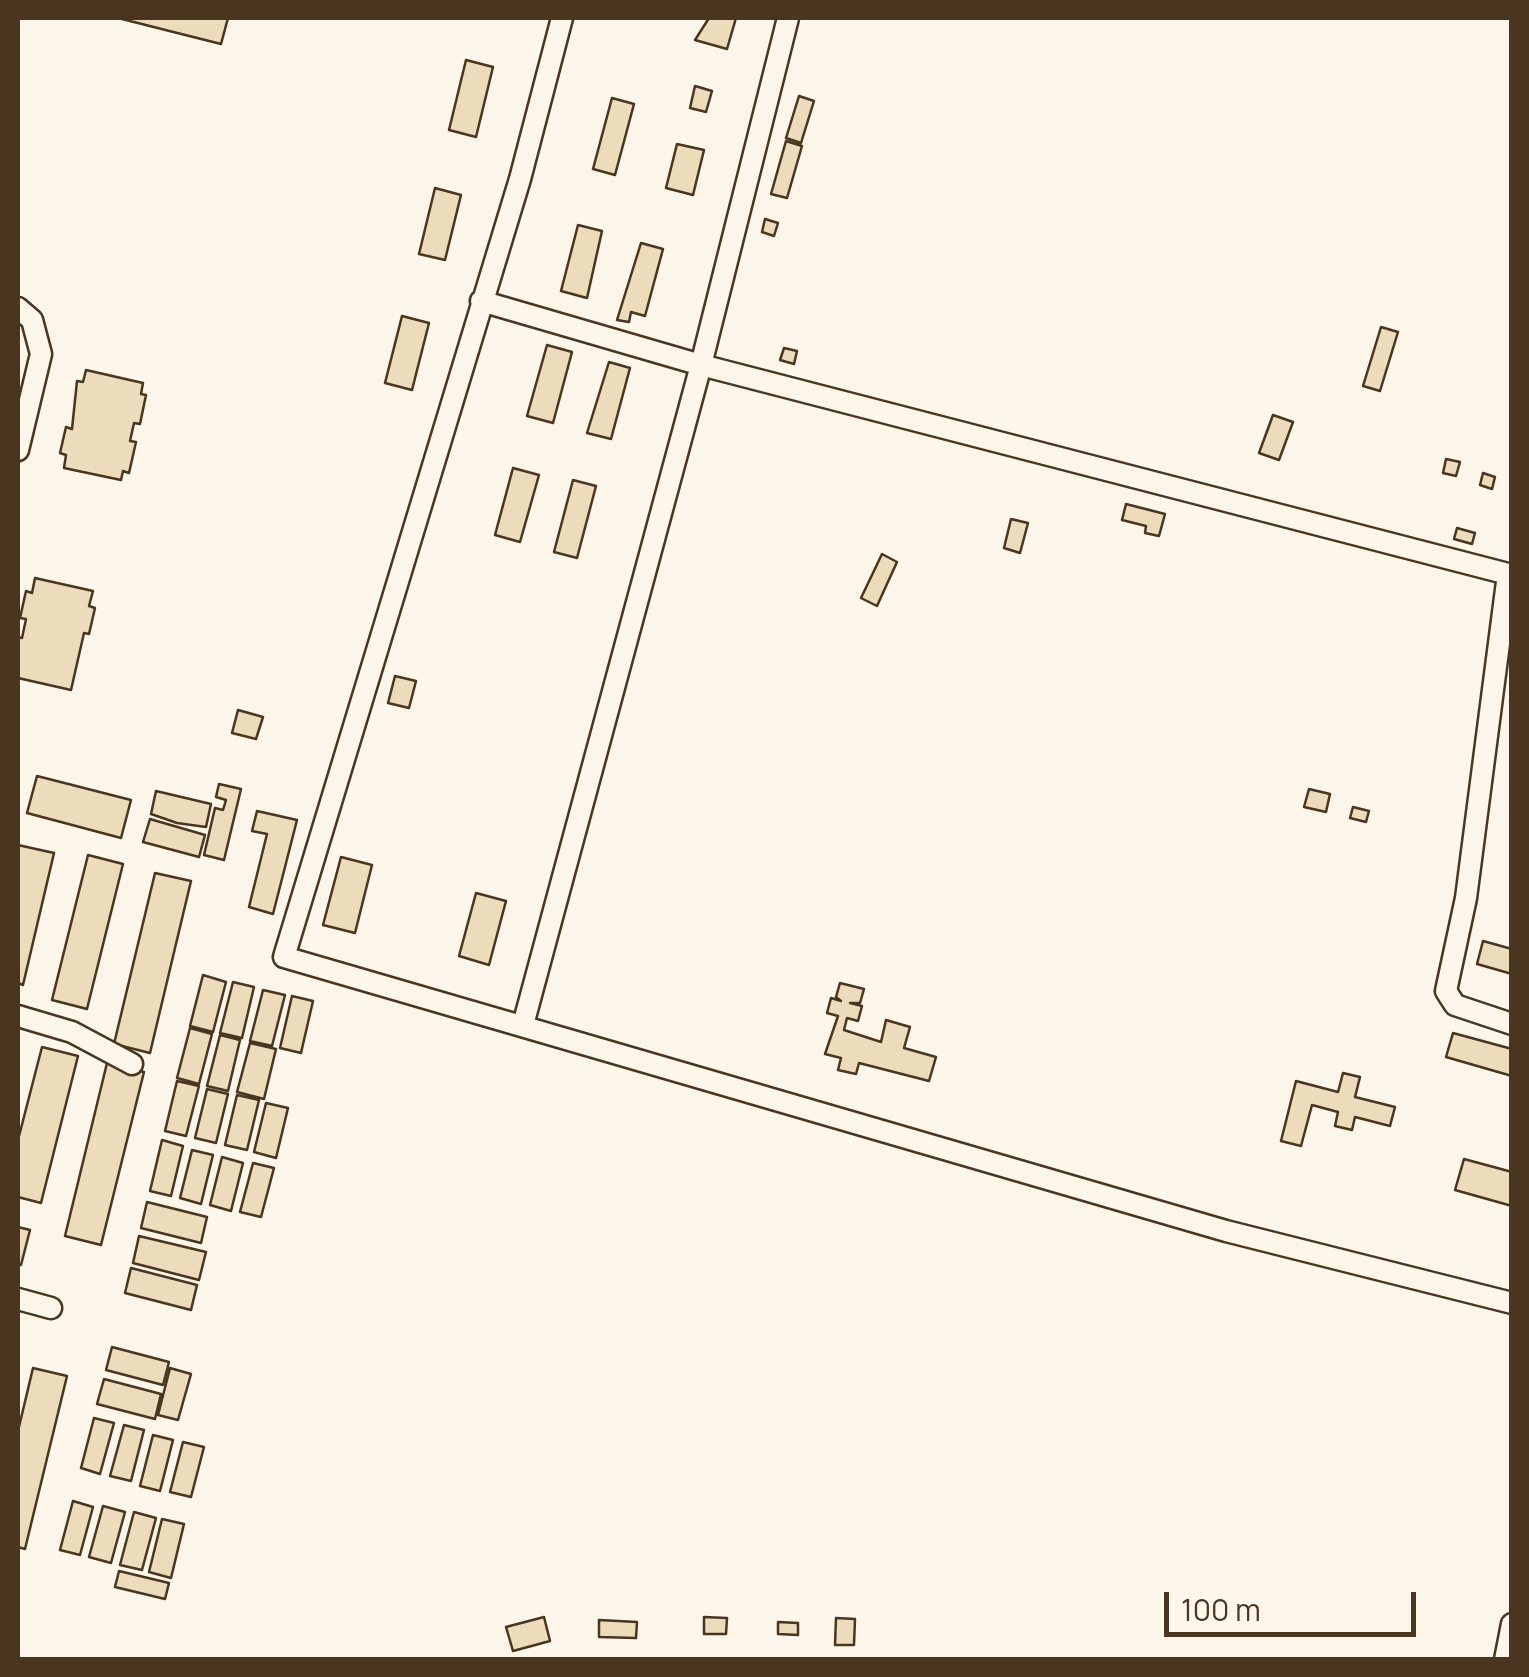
<!DOCTYPE html>
<html>
<head>
<meta charset="utf-8">
<style>
  body { margin:0 }
  #map { position:relative; width:1529px; height:1677px; overflow:hidden; background:#fbf6e9; font-family:Manrope,sans-serif }
  canvas { display:block }
  .frame { position:absolute; inset:0; border:20px solid #4a3520; pointer-events:none }
  .scale { position:absolute; left:1164px; top:1592px; width:252px; height:45px; box-sizing:border-box; border:5px solid #4a3520; border-top:0; padding-left:12px; font-size:30px; line-height:35px; white-space:nowrap; color:#4a3520; -webkit-text-stroke:8px #fbf6e9; paint-order:stroke }
</style>
</head>
<body>
<div id="map">
<canvas width="1529" height="1677"></canvas>
<div class="frame"></div>
<div class="scale">100 m</div>
</div>
<script>
const ctx = document.querySelector('canvas').getContext('2d');
ctx.lineJoin = 'round';
function fill(path, color) { ctx.fillStyle = color; ctx.fill(path, 'evenodd'); }
const toPath = rows => new Path2D(rows.map(r => 'M' + r).join(''));
function trace(path, color, width, dash) { ctx.strokeStyle = color; ctx.lineWidth = width; ctx.lineCap = dash ? 'butt' : 'round'; ctx.setLineDash(dash || []); ctx.stroke(path); }
const building = toPath([
  [118,18,228,18,221,44,118,18],
  [709,18,736,18,727,49,695,40,709,18],
  [466,60,493,67,476,137,449,130,466,60],
  [695,86,712,91,706,112,690,108,695,86],
  [799,96,814,101,801,143,786,138,799,96],
  [612,98,634,104,615,175,593,169,612,98],
  [786,141,802,146,787,198,771,194,786,141],
  [677,144,704,150,693,195,666,188,677,144],
  [435,188,461,195,445,260,419,254,435,188],
  [765,219,778,223,774,236,762,232,765,219],
  [578,225,602,231,587,298,561,291,578,225],
  [641,243,663,249,645,316,631,312,629,322,617,320,641,243],
  [402,316,429,323,412,390,385,383,402,316],
  [1381,327,1398,332,1380,391,1363,386,1381,327],
  [547,345,572,352,553,423,527,416,547,345],
  [784,348,797,351,794,364,780,360,784,348],
  [609,362,630,368,611,439,587,433,609,362],
  [86,370,143,383,141,394,146,395,140,424,134,423,130,441,136,442,129,473,123,471,121,480,64,468,66,455,60,453,66,427,72,429,77,381,83,382,86,370],
  [1273,415,1293,422,1279,460,1259,453,1273,415],
  [1446,459,1460,462,1456,476,1443,473,1446,459],
  [513,468,539,475,520,542,495,535,513,468],
  [1483,473,1495,477,1492,489,1480,485,1483,473],
  [573,480,596,486,577,558,554,552,573,480],
  [1126,504,1165,514,1159,536,1145,533,1146,526,1122,520,1126,504],
  [1011,519,1028,523,1020,553,1004,548,1011,519],
  [1457,528,1475,533,1472,544,1454,539,1457,528],
  [882,554,897,562,877,606,861,598,882,554],
  [35,578,93,591,89,606,95,608,89,634,84,633,71,690,18,678,18,637,22,638,26,619,20,618,26,591,32,593,35,578],
  [395,676,416,681,409,708,388,703,395,676],
  [238,710,263,717,256,739,232,733,238,710],
  [37,776,131,800,121,838,27,813,37,776],
  [219,784,241,789,224,860,204,855,215,808,223,810,226,800,216,797,219,784],
  [1309,789,1330,794,1326,812,1304,807,1309,789],
  [156,791,211,804,206,827,177,823,151,814,156,791],
  [1353,807,1369,811,1366,822,1350,818,1353,807],
  [257,811,297,820,273,914,249,907,267,834,252,831,257,811],
  [150,819,205,835,199,857,143,842,150,819],
  [18,845,54,853,23,985,18,983,18,845],
  [88,855,123,864,87,1009,52,1000,88,855],
  [341,857,372,865,355,933,323,925,341,857],
  [155,873,191,881,150,1053,114,1044,155,873],
  [476,893,506,901,489,965,459,956,476,893],
  [1483,941,1512,949,1512,974,1477,964,1483,941],
  [203,975,226,982,213,1032,190,1026,203,975],
  [233,982,254,987,242,1038,220,1033,233,982],
  [840,983,864,989,860,1003,850,1003,862,1006,858,1021,847,1018,844,1030,881,1042,886,1020,910,1027,904,1048,936,1057,929,1081,859,1063,856,1074,838,1070,841,1058,825,1054,838,1016,827,1013,831,998,841,1001,836,997,840,983],
  [263,990,285,995,272,1046,250,1041,263,990],
  [292,996,313,1001,301,1053,280,1048,292,996],
  [190,1028,212,1034,199,1084,177,1078,190,1028],
  [1453,1033,1512,1049,1512,1076,1446,1057,1453,1033],
  [220,1035,240,1040,228,1091,207,1086,220,1035],
  [250,1043,276,1049,264,1099,237,1092,250,1043],
  [42,1047,78,1056,41,1203,18,1197,18,1140,42,1047],
  [107,1063,144,1072,101,1245,65,1236,107,1063],
  [1343,1073,1360,1077,1355,1097,1395,1107,1390,1126,1355,1117,1352,1130,1335,1126,1338,1112,1312,1105,1301,1146,1281,1141,1296,1081,1338,1092,1343,1073],
  [177,1081,199,1086,186,1136,165,1131,177,1081],
  [207,1089,228,1094,216,1143,195,1138,207,1089],
  [237,1095,259,1100,247,1150,225,1145,237,1095],
  [266,1103,288,1108,276,1158,254,1152,266,1103],
  [162,1140,183,1146,171,1196,150,1191,162,1140],
  [192,1150,213,1155,201,1204,180,1198,192,1150],
  [222,1157,243,1163,231,1211,210,1205,222,1157],
  [1464,1159,1512,1172,1512,1206,1455,1190,1464,1159],
  [253,1163,274,1168,261,1217,240,1212,253,1163],
  [147,1202,207,1217,201,1243,141,1228,147,1202],
  [18,1227,30,1230,21,1265,18,1265,18,1227],
  [139,1236,206,1252,199,1280,133,1263,139,1236],
  [131,1268,197,1285,191,1310,125,1293,131,1268],
  [112,1347,169,1362,163,1385,106,1370,112,1347],
  [33,1368,67,1376,25,1549,18,1547,18,1431,33,1368],
  [170,1368,191,1374,178,1420,158,1415,170,1368],
  [104,1379,161,1394,155,1419,97,1404,104,1379],
  [94,1418,114,1423,100,1474,81,1468,94,1418],
  [124,1425,144,1430,131,1481,110,1476,124,1425],
  [153,1435,173,1440,160,1491,140,1486,153,1435],
  [183,1442,204,1447,191,1497,170,1492,183,1442],
  [73,1501,93,1507,80,1555,60,1550,73,1501],
  [103,1506,125,1512,111,1563,89,1557,103,1506],
  [134,1512,156,1518,142,1570,120,1565,134,1512],
  [162,1519,184,1524,171,1578,149,1572,162,1519],
  [119,1571,169,1583,165,1599,115,1587,119,1571],
  [544,1617,550,1641,513,1651,506,1627,544,1617],
  [704,1617,727,1618,726,1634,704,1634,704,1617],
  [836,1618,855,1619,854,1645,835,1645,836,1618],
  [599,1620,637,1622,636,1638,599,1637,599,1620],
  [778,1622,798,1623,798,1635,778,1634,778,1622]
]);
fill(building, '#ecdcbc');
trace(building, '#4a3520', 2.5);
const minor = toPath([
  [562,18,520,179,284,957,1226,1231,1512,1303],
  [481,301,701,365,1512,575],
  [18,308,32,320,41,354,18,450],
  [1508,574,1466,898,1446,991,1455,1005,1512,1024],
  [18,1016,72,1032,132,1064],
  [523,1025,701,365,788,18],
  [18,1299,51,1308],
  [1505,1660,1512,1624]
]);
trace(minor, '#4a3520', 25);
trace(minor, '#fbf6e9', 20);
</script>
</body>
</html>
